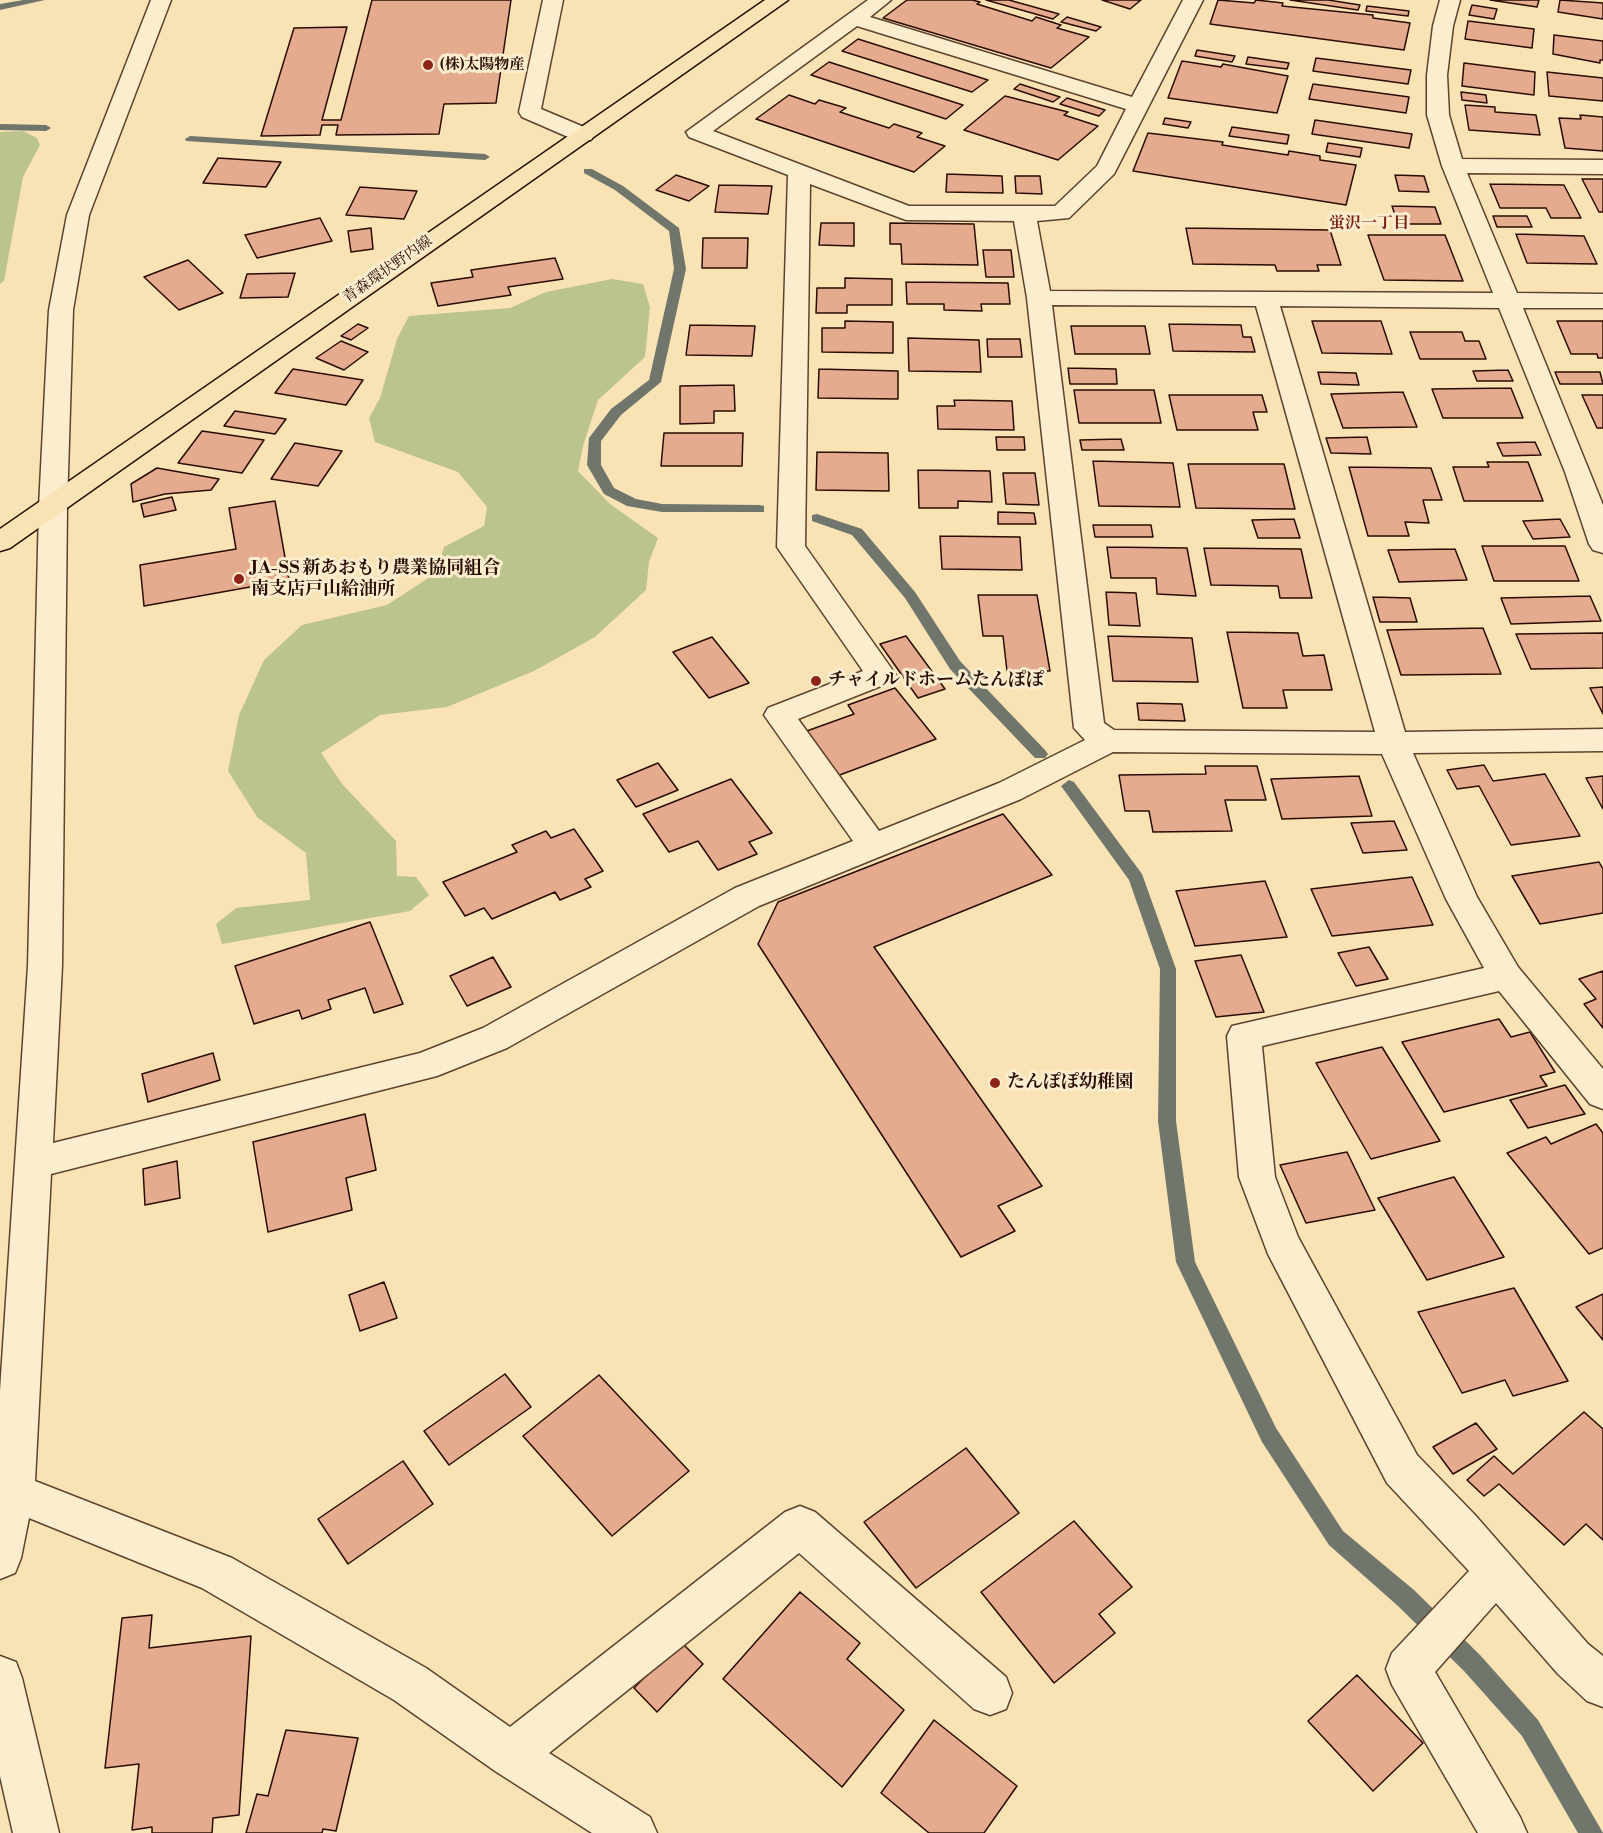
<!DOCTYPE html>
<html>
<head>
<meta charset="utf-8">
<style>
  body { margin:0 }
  canvas { display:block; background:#f9e3b4 }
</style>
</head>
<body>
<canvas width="1603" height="1833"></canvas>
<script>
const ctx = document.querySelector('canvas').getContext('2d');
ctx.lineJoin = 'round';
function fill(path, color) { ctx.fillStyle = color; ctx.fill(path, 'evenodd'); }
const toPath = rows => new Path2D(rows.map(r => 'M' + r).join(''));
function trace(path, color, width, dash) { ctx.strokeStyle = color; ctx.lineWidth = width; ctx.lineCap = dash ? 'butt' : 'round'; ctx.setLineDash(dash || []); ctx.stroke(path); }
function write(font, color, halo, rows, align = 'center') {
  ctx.font = font + ' "Libre Bodoni","Noto Serif JP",serif'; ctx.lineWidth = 6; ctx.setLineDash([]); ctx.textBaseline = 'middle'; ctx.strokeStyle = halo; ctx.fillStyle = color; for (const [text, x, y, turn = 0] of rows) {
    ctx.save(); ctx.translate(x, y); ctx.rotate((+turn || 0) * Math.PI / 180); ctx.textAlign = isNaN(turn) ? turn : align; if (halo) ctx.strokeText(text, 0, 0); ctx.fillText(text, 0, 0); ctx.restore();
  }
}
fill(toPath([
  [23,131,37,138,40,145,23,177,4,281,0,284,0,132],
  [612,279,643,284,650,307,645,357,598,400,583,446,578,471,610,504,658,538,649,562,646,590,595,637,534,671,447,707,380,715,321,753,343,785,396,841,397,876,416,877,429,895,410,911,222,944,216,924,236,908,310,900,306,853,257,817,228,771,239,715,264,660,302,625,387,605,436,573,444,547,484,526,487,507,458,472,375,442,369,418,380,398,397,339,409,316,510,308,546,292]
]), '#bcc48e');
fill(toPath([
  [23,0,45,0,0,10,0,4,23,0],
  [0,124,46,125,51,128,46,131,0,130,0,124],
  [190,136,485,154,490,157,485,160,186,141,185,139,190,136],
  [584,169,592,169,623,186,679,228,686,269,661,382,621,415,601,441,601,465,614,488,636,499,662,504,759,505,764,506,764,512,662,512,627,506,604,494,587,465,589,438,611,409,649,380,674,269,669,231,615,190,584,173,584,169],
  [817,514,862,529,915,592,960,661,1045,750,1048,754,1045,758,1035,758,950,669,905,598,852,535,812,521,812,515,817,514],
  [1069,780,1074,782,1142,874,1176,969,1176,1121,1195,1262,1276,1428,1343,1531,1414,1590,1480,1655,1538,1720,1603,1833,1578,1833,1522,1736,1464,1671,1398,1606,1329,1545,1262,1442,1176,1262,1158,1121,1160,969,1129,880,1064,790,1061,786,1069,780]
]), '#70766c');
const building = toPath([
  [372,0,511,0,496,103,444,104,439,134,336,135,338,125,322,125,320,135,261,136,294,28,347,27,322,120,341,120,372,0],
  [907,0,972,0,980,2,977,4,1032,21,1036,17,1061,25,1057,28,1089,37,1051,68,883,18,907,0],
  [986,0,1009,0,1059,14,1053,19,986,0],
  [1102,0,1141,0,1130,9,1102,0],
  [1218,0,1254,3,1256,0,1283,3,1282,6,1373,15,1373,18,1410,23,1404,50,1210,24,1218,0],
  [1290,0,1328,0,1360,5,1358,10,1290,0],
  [1490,0,1539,0,1537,7,1490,0],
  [1560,0,1603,3,1603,19,1558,12,1560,0],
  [1472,5,1497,9,1494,19,1469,15,1472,5],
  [1367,6,1409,11,1408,16,1366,11,1367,6],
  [1067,17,1101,27,1096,31,1061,22,1067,17],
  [1468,21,1534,29,1532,48,1465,39,1468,21],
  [1554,35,1603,41,1603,60,1600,60,1600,63,1553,54,1554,35],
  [858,39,988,80,972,92,842,51,858,39],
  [1197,50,1235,56,1232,62,1195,56,1197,50],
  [1248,57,1289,63,1287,69,1246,64,1248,57],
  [1316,58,1411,70,1408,84,1313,71,1316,58],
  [1182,61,1221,67,1223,64,1288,76,1277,113,1168,98,1182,61],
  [829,62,963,105,946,119,811,75,829,62],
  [1464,63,1535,72,1534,95,1462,86,1464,63],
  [1547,72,1603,78,1603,101,1549,96,1547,72],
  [1020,84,1060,97,1053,102,1014,89,1020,84],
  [1313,84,1409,97,1406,113,1309,99,1313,84],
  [1461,92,1486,95,1487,103,1462,100,1461,92],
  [789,95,815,104,819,100,846,108,840,112,889,128,894,124,922,133,917,137,945,146,914,172,756,119,789,95],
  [1005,96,1068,112,1064,115,1098,126,1058,160,964,130,1005,96],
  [1067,98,1105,110,1099,116,1060,104,1067,98],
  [1465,105,1495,107,1495,112,1536,115,1540,135,1469,130,1465,105],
  [1580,115,1603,117,1603,151,1565,148,1559,118,1581,119,1580,115],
  [1165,118,1191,122,1188,128,1163,124,1165,118],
  [1315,120,1412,134,1409,148,1312,134,1315,120],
  [1232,127,1289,135,1287,144,1229,136,1232,127],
  [1148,133,1223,142,1222,145,1288,155,1289,151,1320,156,1320,160,1356,165,1346,205,1133,171,1148,133],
  [1328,143,1362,148,1360,157,1326,152,1328,143],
  [218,158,281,162,266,187,203,183,218,158],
  [947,174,1002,176,1003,193,946,192,947,174],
  [676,175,709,186,689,201,656,190,676,175],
  [1395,175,1424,176,1429,192,1399,191,1395,175],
  [1015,176,1040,176,1042,194,1016,193,1015,176],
  [1582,179,1603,179,1603,212,1599,212,1582,179],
  [1490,184,1564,185,1581,218,1551,218,1546,208,1500,208,1490,184],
  [719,185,772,186,768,214,715,212,719,185],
  [360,187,417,191,404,219,346,215,360,187],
  [1392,206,1435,207,1441,224,1398,224,1392,206],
  [1493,216,1527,216,1532,227,1497,227,1493,216],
  [320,218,332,241,257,258,245,235,320,218],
  [821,223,854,223,854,246,819,245,821,223],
  [890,223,974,224,978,265,902,264,901,244,890,244,890,223],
  [371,228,373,249,351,252,348,231,371,228],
  [1186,228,1330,230,1341,265,1317,265,1319,271,1277,271,1275,265,1193,264,1186,228],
  [1516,234,1584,236,1597,264,1527,263,1516,234],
  [1368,235,1445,235,1463,281,1384,280,1368,235],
  [703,238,748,238,747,268,702,268,703,238],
  [983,250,1011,250,1014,277,986,277,983,250],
  [555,258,563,279,508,287,511,295,438,306,431,283,473,277,471,270,555,258],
  [188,260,223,293,179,310,144,277,188,260],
  [295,273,288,297,240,298,247,274,295,273],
  [845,278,892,279,892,305,847,305,847,313,816,313,817,288,845,288,845,278],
  [906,282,1008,283,1010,304,981,304,982,311,944,310,944,304,907,304,906,282],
  [845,321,893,322,893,353,822,352,822,328,845,328,845,321],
  [1312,321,1381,321,1392,354,1322,353,1312,321],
  [1557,321,1603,321,1603,358,1598,358,1597,354,1571,354,1557,321],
  [358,324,368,328,351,340,341,336,358,324],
  [1169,324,1241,325,1243,337,1251,337,1255,352,1173,351,1169,324],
  [690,325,755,326,752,356,686,355,690,325],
  [1071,326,1145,326,1150,354,1075,354,1071,326],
  [1410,332,1462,332,1465,341,1479,341,1486,359,1420,359,1410,332],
  [908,338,979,340,981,372,909,371,908,338],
  [987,339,1020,339,1022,357,988,357,987,339],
  [341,341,368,352,344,370,316,358,341,341],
  [1068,368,1116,369,1117,384,1070,384,1068,368],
  [293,369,363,380,346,405,275,393,293,369],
  [819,369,898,371,898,399,818,398,819,369],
  [1508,370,1513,381,1477,381,1473,371,1508,370],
  [1318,372,1356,373,1359,385,1321,384,1318,372],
  [1555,372,1600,372,1603,384,1560,384,1555,372],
  [734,385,735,411,714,411,714,423,680,424,680,386,734,385],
  [1511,388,1523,418,1443,418,1432,389,1511,388],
  [1074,390,1154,390,1161,423,1079,423,1074,390],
  [1403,392,1417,427,1343,428,1331,394,1403,392],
  [1169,395,1262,395,1267,412,1253,412,1258,430,1177,430,1169,395],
  [1582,395,1603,395,1603,428,1597,428,1582,395],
  [954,400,1012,401,1014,430,938,429,937,406,955,406,954,400],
  [235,411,286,419,275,434,224,426,235,411],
  [202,431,264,440,242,473,178,463,202,431],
  [664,433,743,433,742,466,661,466,664,433],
  [996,437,1024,437,1025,450,997,450,996,437],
  [1367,437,1371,454,1331,453,1326,438,1367,437],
  [1121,439,1124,450,1082,450,1080,440,1121,439],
  [1535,442,1541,455,1503,456,1497,443,1535,442],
  [295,443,342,451,318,486,271,479,295,443],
  [817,452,888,453,889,491,816,490,817,452],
  [1093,461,1173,463,1180,507,1099,506,1093,461],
  [1487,462,1528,462,1543,501,1464,501,1453,467,1489,467,1487,462],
  [1188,464,1284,464,1295,509,1196,508,1188,464],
  [1349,467,1431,468,1442,500,1423,500,1429,523,1405,522,1409,536,1368,536,1349,467],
  [157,468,219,479,211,490,165,494,133,502,131,484,157,468],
  [918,470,990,471,992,502,958,501,958,508,919,508,918,470],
  [1003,473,1035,473,1039,505,1006,504,1003,473],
  [172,497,176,510,144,517,141,504,172,497],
  [275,501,289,580,144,606,140,565,236,549,229,508,275,501],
  [998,512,1034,513,1036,524,998,524,998,512],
  [1294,519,1300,538,1258,538,1252,520,1294,519],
  [1560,519,1570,537,1533,539,1523,521,1560,519],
  [1093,525,1151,525,1153,537,1095,537,1093,525],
  [940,536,1020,537,1022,570,942,569,940,536],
  [1482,546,1565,546,1579,581,1494,581,1482,546],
  [1107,547,1187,548,1196,596,1157,594,1156,578,1111,578,1107,547],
  [1204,548,1301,549,1312,598,1280,598,1278,586,1211,585,1204,548],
  [1455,549,1467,580,1399,582,1388,550,1455,549],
  [1106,592,1136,593,1140,626,1109,625,1106,592],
  [978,595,1037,595,1050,671,1007,671,1003,636,983,636,978,595],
  [1590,596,1601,621,1511,624,1501,598,1590,596],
  [1373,597,1410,598,1417,622,1380,622,1373,597],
  [1483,628,1501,674,1401,675,1387,630,1483,628],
  [1227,632,1298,633,1303,656,1324,655,1332,690,1283,690,1287,708,1243,708,1227,632],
  [1603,633,1603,668,1531,669,1516,634,1603,633],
  [906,636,945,689,918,698,880,644,906,636],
  [1108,636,1192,638,1198,682,1113,681,1108,636],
  [712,637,749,683,709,698,673,652,712,637],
  [1603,687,1603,714,1590,688,1603,687],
  [895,688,936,739,837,776,804,732,854,714,848,705,895,688],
  [1137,703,1182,704,1185,721,1139,720,1137,703],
  [658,763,678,790,636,807,617,780,658,763],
  [1484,765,1493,781,1545,774,1580,836,1511,845,1479,786,1457,789,1447,770,1484,765],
  [1205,766,1257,766,1266,800,1225,800,1232,831,1153,832,1149,811,1125,811,1119,775,1206,774,1205,766],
  [1359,776,1372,816,1282,819,1271,779,1359,776],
  [1603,776,1603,809,1586,778,1603,776],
  [731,779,772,833,749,842,757,854,718,870,698,841,669,852,643,814,731,779],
  [1003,814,1052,875,874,947,1042,1186,998,1206,1015,1231,961,1257,758,944,778,902,1003,814],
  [1394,821,1407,850,1363,853,1351,823,1394,821],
  [574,829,603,871,585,879,591,887,560,900,555,892,492,919,484,908,465,916,443,882,517,852,512,845,546,831,551,838,574,829],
  [1599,862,1603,869,1603,913,1540,924,1512,876,1599,862],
  [1412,877,1433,925,1332,936,1311,889,1412,877],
  [1265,881,1287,937,1195,946,1176,891,1265,881],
  [370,922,403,1004,374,1013,365,988,328,1000,331,1009,302,1019,299,1010,254,1024,235,966,370,922],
  [1369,947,1388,979,1356,986,1338,953,1369,947],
  [1241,955,1264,1012,1216,1017,1195,961,1241,955],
  [493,957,511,987,467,1006,450,976,493,957],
  [1603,971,1603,1028,1584,1004,1596,999,1579,979,1603,971],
  [1499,1019,1511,1037,1530,1032,1555,1072,1540,1076,1547,1086,1444,1112,1402,1042,1499,1019],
  [1382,1047,1440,1141,1371,1159,1316,1063,1382,1047],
  [213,1053,220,1080,148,1102,142,1074,213,1053],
  [1565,1085,1585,1114,1528,1128,1510,1100,1565,1085],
  [365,1114,376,1170,346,1178,352,1210,268,1232,253,1142,365,1114],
  [1596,1124,1603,1133,1603,1248,1589,1254,1507,1153,1546,1137,1551,1144,1596,1124],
  [1347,1152,1375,1210,1306,1223,1280,1165,1347,1152],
  [177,1161,180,1198,145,1205,143,1169,177,1161],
  [1454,1177,1504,1257,1427,1280,1378,1198,1454,1177],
  [384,1282,397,1318,360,1331,349,1295,384,1282],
  [1514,1288,1568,1381,1513,1396,1505,1380,1462,1393,1418,1312,1514,1288],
  [1603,1294,1603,1340,1576,1307,1603,1294],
  [505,1374,531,1407,449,1465,424,1431,505,1374],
  [599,1375,689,1471,612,1536,523,1436,599,1375],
  [1584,1412,1603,1429,1603,1540,1586,1524,1564,1545,1499,1484,1484,1496,1467,1480,1494,1456,1513,1474,1584,1412],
  [1476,1423,1497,1449,1453,1474,1433,1447,1476,1423],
  [966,1448,1019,1513,916,1588,864,1522,966,1448],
  [403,1461,433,1504,348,1564,318,1519,403,1461],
  [1074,1521,1132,1587,1099,1614,1115,1633,1054,1683,981,1592,1074,1521],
  [800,1592,860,1643,847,1659,904,1710,842,1787,723,1679,800,1592],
  [152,1615,149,1648,251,1636,239,1815,213,1818,212,1833,152,1833,152,1827,132,1830,139,1764,105,1768,122,1618,152,1615],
  [680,1641,703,1664,657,1712,634,1688,680,1641],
  [1357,1675,1423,1743,1373,1791,1308,1721,1357,1675],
  [934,1720,1017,1786,984,1833,929,1833,881,1793,934,1720],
  [286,1730,358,1738,336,1831,323,1829,322,1833,246,1833,257,1794,268,1796,286,1730]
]);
fill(building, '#e5ab8e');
trace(building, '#2a0c02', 1.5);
const minor = toPath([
  [151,0,171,0,89,215,73,310,67,507,62,966,53,1143,420,1053,483,1028,735,888,853,841,764,715,768,708,863,671,777,547,788,175,689,137,686,132,868,0,891,0,870,17,1132,97,1183,0,1203,0,1114,174,1069,218,1037,221,1050,291,1493,293,1442,166,1427,115,1427,75,1433,26,1440,0,1460,0,1453,26,1447,75,1449,115,1462,159,1603,160,1603,174,1467,173,1517,293,1603,294,1603,308,1523,308,1603,505,1603,553,1593,550,1589,544,1565,472,1499,308,1280,306,1405,732,1603,729,1603,751,1413,753,1477,897,1518,967,1603,1069,1603,1109,1590,1104,1499,991,1262,1046,1275,1177,1298,1237,1417,1455,1475,1515,1588,1644,1603,1656,1603,1707,1587,1701,1558,1674,1496,1603,1435,1672,1520,1817,1527,1833,1478,1833,1392,1685,1386,1669,1392,1653,1469,1571,1387,1483,1268,1254,1239,1177,1227,1036,1232,1026,1484,968,1446,899,1382,754,1113,752,1021,799,759,906,507,1048,437,1076,51,1174,35,1481,232,1558,426,1668,510,1727,785,1512,800,1506,815,1512,1006,1677,1012,1693,1006,1709,990,1715,974,1709,799,1553,549,1753,650,1817,657,1833,592,1833,495,1771,394,1700,202,1588,29,1518,21,1558,15,1573,0,1579,0,1391,28,966,39,507,49,310,67,215,151,0],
  [857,26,1126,109,1097,166,1055,206,909,206,713,131,857,26],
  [810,184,906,220,1014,221,1027,298,1074,728,1085,740,999,783,879,831,798,719,891,682,896,675,805,546,810,184],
  [1052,305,1256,306,1375,732,1114,730,1104,723,1052,305],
  [543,0,563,0,541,109,591,130,594,135,591,140,575,140,522,117,519,112,543,0],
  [0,1656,16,1662,22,1678,59,1833,13,1833,0,1776,0,1656]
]);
const major = toPath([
  [765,0,788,0,10,548,0,551,0,529,765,0]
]);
trace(minor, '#5e422e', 3);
trace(major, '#2a0c02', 3);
fill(minor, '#fbedce');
fill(major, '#f9e3b4');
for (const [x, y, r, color] of [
  [428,65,6,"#8f2418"],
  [239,579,6,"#8f2418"],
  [816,681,6,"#8f2418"],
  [995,1083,6,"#8f2418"]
]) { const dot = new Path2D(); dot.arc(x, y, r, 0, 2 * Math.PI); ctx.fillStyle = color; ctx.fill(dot); trace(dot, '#fbedce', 2); }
write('bold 15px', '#2a0c02', '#fbedce', [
  ["(株)太陽物産",440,65]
], 'left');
write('15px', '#2a0c02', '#fbedce', [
  ["青森環状野内線",388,270,-35]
]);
write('bold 16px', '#7a1f14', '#fbedce', [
  ["蛍沢一丁目",1369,224]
]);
write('bold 18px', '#2a0c02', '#fbedce', [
  ["JA-SS 新あおもり農業協同組合",251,569],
  ["南支店戸山給油所",251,590],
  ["チャイルドホームたんぽぽ",828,681],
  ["たんぽぽ幼稚園",1007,1083]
], 'left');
</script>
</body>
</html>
